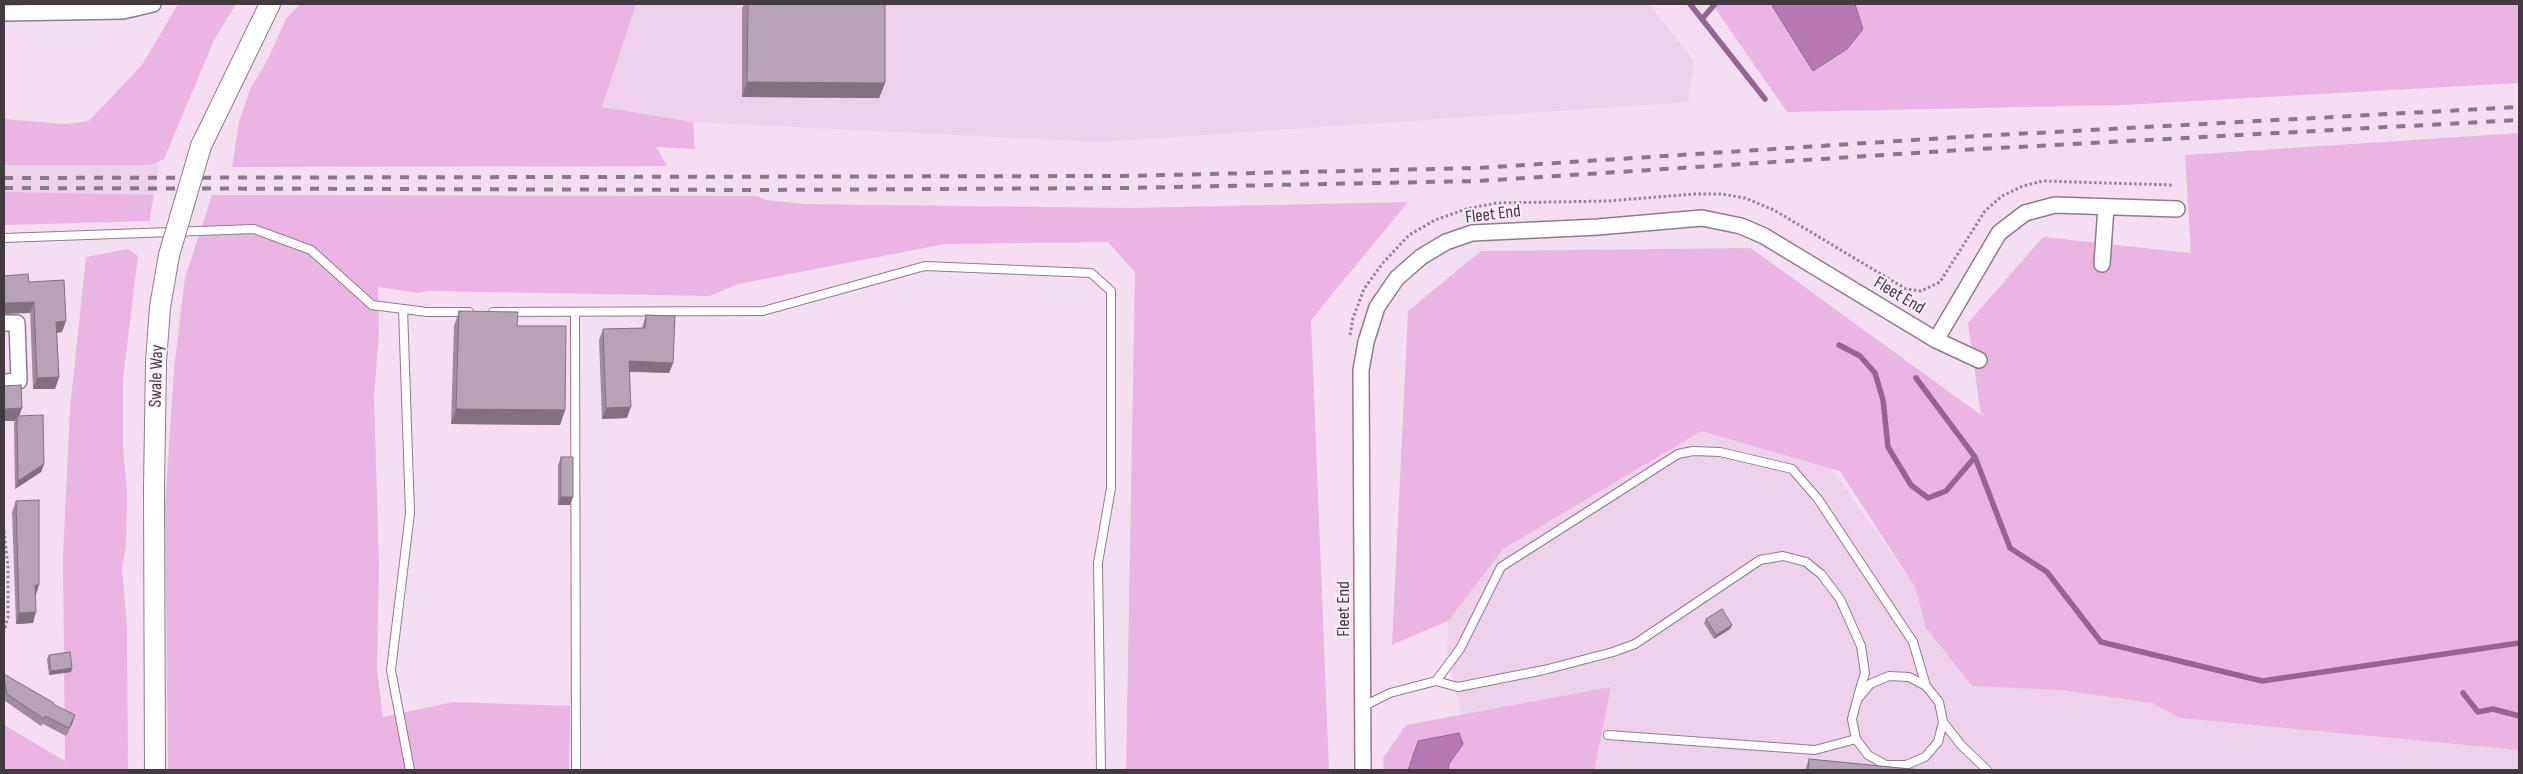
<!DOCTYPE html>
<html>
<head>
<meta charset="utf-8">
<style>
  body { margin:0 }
  #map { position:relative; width:2523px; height:774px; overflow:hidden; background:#f5def2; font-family:"Sofia Sans Condensed",sans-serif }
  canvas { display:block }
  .frame { position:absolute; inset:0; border:5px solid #423941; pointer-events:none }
</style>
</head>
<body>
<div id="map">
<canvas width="2523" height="774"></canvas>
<div class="frame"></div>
</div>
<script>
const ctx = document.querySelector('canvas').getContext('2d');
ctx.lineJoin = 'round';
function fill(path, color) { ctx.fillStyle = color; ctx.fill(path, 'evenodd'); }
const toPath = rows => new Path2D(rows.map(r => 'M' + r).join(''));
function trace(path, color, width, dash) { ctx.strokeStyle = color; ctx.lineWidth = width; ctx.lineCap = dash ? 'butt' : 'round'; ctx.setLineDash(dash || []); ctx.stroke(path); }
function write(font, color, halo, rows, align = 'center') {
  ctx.font = font + ' "Sofia Sans Condensed",sans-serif'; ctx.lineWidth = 4; ctx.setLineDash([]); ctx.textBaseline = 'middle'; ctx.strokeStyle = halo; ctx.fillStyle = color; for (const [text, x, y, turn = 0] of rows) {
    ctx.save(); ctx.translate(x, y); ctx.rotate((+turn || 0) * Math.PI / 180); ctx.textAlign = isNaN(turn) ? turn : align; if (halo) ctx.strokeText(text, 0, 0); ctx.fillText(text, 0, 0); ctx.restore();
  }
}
fill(toPath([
  [636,4,1649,4,1694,61,1688,102,1100,142,693,122,602,107],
  [4,138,163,142,149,221,4,225],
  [1494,289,1818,449,1915,587,1926,628,1972,686,2060,690,2152,703,2179,718,2519,750,2519,770,1475,770,1447,656,1453,439]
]), '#eed1ea');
fill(toPath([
  [178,4,236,4,215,38,164,159,149,165,4,165,4,119,65,124,89,121,142,65],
  [300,4,636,4,602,107,693,122,695,149,656,147,667,166,232,167,239,122,251,87,267,61,286,19],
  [1712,4,1771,4,1770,6,1863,29,1855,4,2519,4,2519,83,2125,105,1787,112],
  [2519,133,2519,750,2179,718,2152,703,2060,690,1972,686,1926,628,1915,587,1840,471,1701,431,1503,549,1448,621,1392,645,1408,311,1481,251,1751,248,1981,415,1968,323,2043,237,2191,253,2185,155],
  [4,192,154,195,149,221,4,225],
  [212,195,756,196,766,200,804,204,1130,208,1408,202,1311,320,1329,770,1126,770,1135,272,1108,242,945,244,738,284,710,296,428,291,418,293,378,287,379,334,374,396,379,563,377,671,383,717,453,702,570,706,569,770,168,770,165,508,174,369,185,278],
  [128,249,138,256,123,378,123,447,127,491,126,546,122,568,127,626,128,770,4,770,4,725,65,761,63,556,70,408,86,257],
  [1611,687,1594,770,1448,770,1449,764,1463,744,1418,741,1408,770,1384,770,1383,758,1406,725]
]), '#eab5e3');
const water = toPath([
  [1771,4,1855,4,1863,29,1847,49,1813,71,1771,4],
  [1459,733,1463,744,1449,764,1448,770,1408,770,1418,741,1459,733]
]);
fill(water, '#b779b1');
trace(water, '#94668f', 1);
trace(toPath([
  [1690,4,1765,99],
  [1702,19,1715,4],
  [1839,345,1860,356,1875,373,1883,400,1888,447,1911,485,1928,498,1946,491,1975,457],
  [1916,378,1975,457,2010,548,2047,572,2101,642,2262,681,2519,643],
  [2463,693,2478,712,2493,709,2519,716]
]), '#94668f', 5.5);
const service = toPath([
  [4,238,254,229,311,250,372,305,427,312,469,312],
  [403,309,410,513,391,670,410,770],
  [493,312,763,311,925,266,1091,273,1111,291,1111,488,1098,563,1101,770],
  [575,312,576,770],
  [1436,681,1460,649,1501,567,1678,454,1693,451,1720,452,1792,469,1818,499,1913,642,1926,686,1939,702,1943,722,1938,742,1925,757,1906,765,1886,765,1868,755,1856,739,1852,719,1857,700,1870,684,1889,676,1909,677,1926,686],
  [1364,706,1390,693,1436,681,1458,687,1544,670,1613,652,1635,644,1760,560,1783,556,1806,562,1821,574,1840,599,1861,646,1865,673,1858,696],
  [1943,722,1961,745,1987,770],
  [1608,735,1815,750,1856,739]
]);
const minor = toPath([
  [4,13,123,11,153,4],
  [2102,264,2106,207],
  [4,323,17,323,19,381,4,382],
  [1936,340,1999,233,2025,213,2055,205,2177,209],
  [1363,770,1361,370,1366,342,1377,307,1397,278,1421,257,1446,242,1472,233,1598,227,1702,218,1741,226,1764,236,1936,340,1979,360]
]);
const secondary = toPath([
  [201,146,270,4],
  [155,770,154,488,156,362,160,307,169,255]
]);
trace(service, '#907b8d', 10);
trace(minor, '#907b8d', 18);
trace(secondary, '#907b8d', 22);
trace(toPath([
  [1350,335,1353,318,1364,289,1382,264,1409,235,1435,220,1466,209,1496,203,1608,201,1694,194,1722,194,1745,198,1774,210,1906,289,1921,291,1940,282,1985,211,2002,196,2023,186,2043,181,2172,185],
  [4,531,8,567,8,617,4,631]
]), '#958593', 3, [2.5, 2.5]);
trace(service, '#fff', 8);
trace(minor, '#fff', 15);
trace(secondary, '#fff', 20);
trace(toPath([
  [4,178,1122,176,1478,168,1960,137,2519,107],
  [4,188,756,190,1123,188,1478,181,1961,150,2519,120]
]), '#887986', 4, [9, 9]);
const secondaryBridge = toPath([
  [169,255,201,146]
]);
trace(secondaryBridge, '#907b8d', 22, []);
trace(secondaryBridge, '#fff', 20);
fill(toPath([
  [744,4,885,4,885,83,879,98,742,97,742,9],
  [29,282,62,332,57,333,59,377,55,389,33,389],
  [459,311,517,326,565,410,560,425,451,424,454,326],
  [646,315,673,363,669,373,630,372,627,418,602,419,599,340,603,329,642,328],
  [4,386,22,408,19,416,44,464,41,472,15,489,14,424,15,421,4,421],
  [561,457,570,505,558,505,558,465],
  [16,501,39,585,36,595,33,623,16,624,12,512],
  [1706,619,1732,625,1730,629,1714,639,1704,623],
  [49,655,72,668,71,672,49,675,47,659],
  [4,674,54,705,75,715,66,736,43,724,41,726,5,701,4,697],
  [1809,759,1921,770,1805,770]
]), '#9e8b9c');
fill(toPath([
  [747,82,885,83,879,98,742,97],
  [34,302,30,313,4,314,4,303],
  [66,321,62,332,52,333,56,322],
  [629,361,673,363,669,373,625,371],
  [59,377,55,389,33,389,37,378],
  [631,407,627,418,602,419,606,408],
  [22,408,17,421,17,416,15,421,4,421,4,409],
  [456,409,565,410,560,425,451,424],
  [44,464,41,472,15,489,18,481],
  [561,497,573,497,570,505,558,505],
  [35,585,39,585,35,596],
  [36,612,33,623,16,624,19,613],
  [1732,625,1730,629,1714,639,1716,635],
  [72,668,71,672,49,675,51,671],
  [75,715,73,722,66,736,69,728]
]), '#81717f');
const building = toPath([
  [748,4,885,4,885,83,747,82,748,4],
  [28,274,29,282,64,280,66,321,56,322,59,377,37,378,34,302,4,303,4,276,28,274],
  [459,311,518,312,517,326,566,326,565,410,456,409,459,311],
  [646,315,675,316,673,363,629,361,631,407,606,408,603,329,645,328,646,315],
  [21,385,22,408,4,409,4,386,21,385],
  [43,415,44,464,18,481,17,416,43,415],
  [561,457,573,457,573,497,561,497,561,457],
  [39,500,39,585,35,585,36,612,19,613,16,501,39,500],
  [1722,609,1732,625,1716,635,1706,619,1722,609],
  [70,652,72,668,51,671,49,655,70,652],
  [4,674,54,703,53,704,75,715,69,728,45,716,44,719,7,694,4,680,4,674],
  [1809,759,1921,770,1808,770,1809,759]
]);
fill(building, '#b8a2b5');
trace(building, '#81717f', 1);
write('18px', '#423941', '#fdeffb', [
  ["Fleet End",1493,215,-7],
  ["Fleet End",1899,296,31],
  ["Swale Way",157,376,-88],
  ["Fleet End",1344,609,-90]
]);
</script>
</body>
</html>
